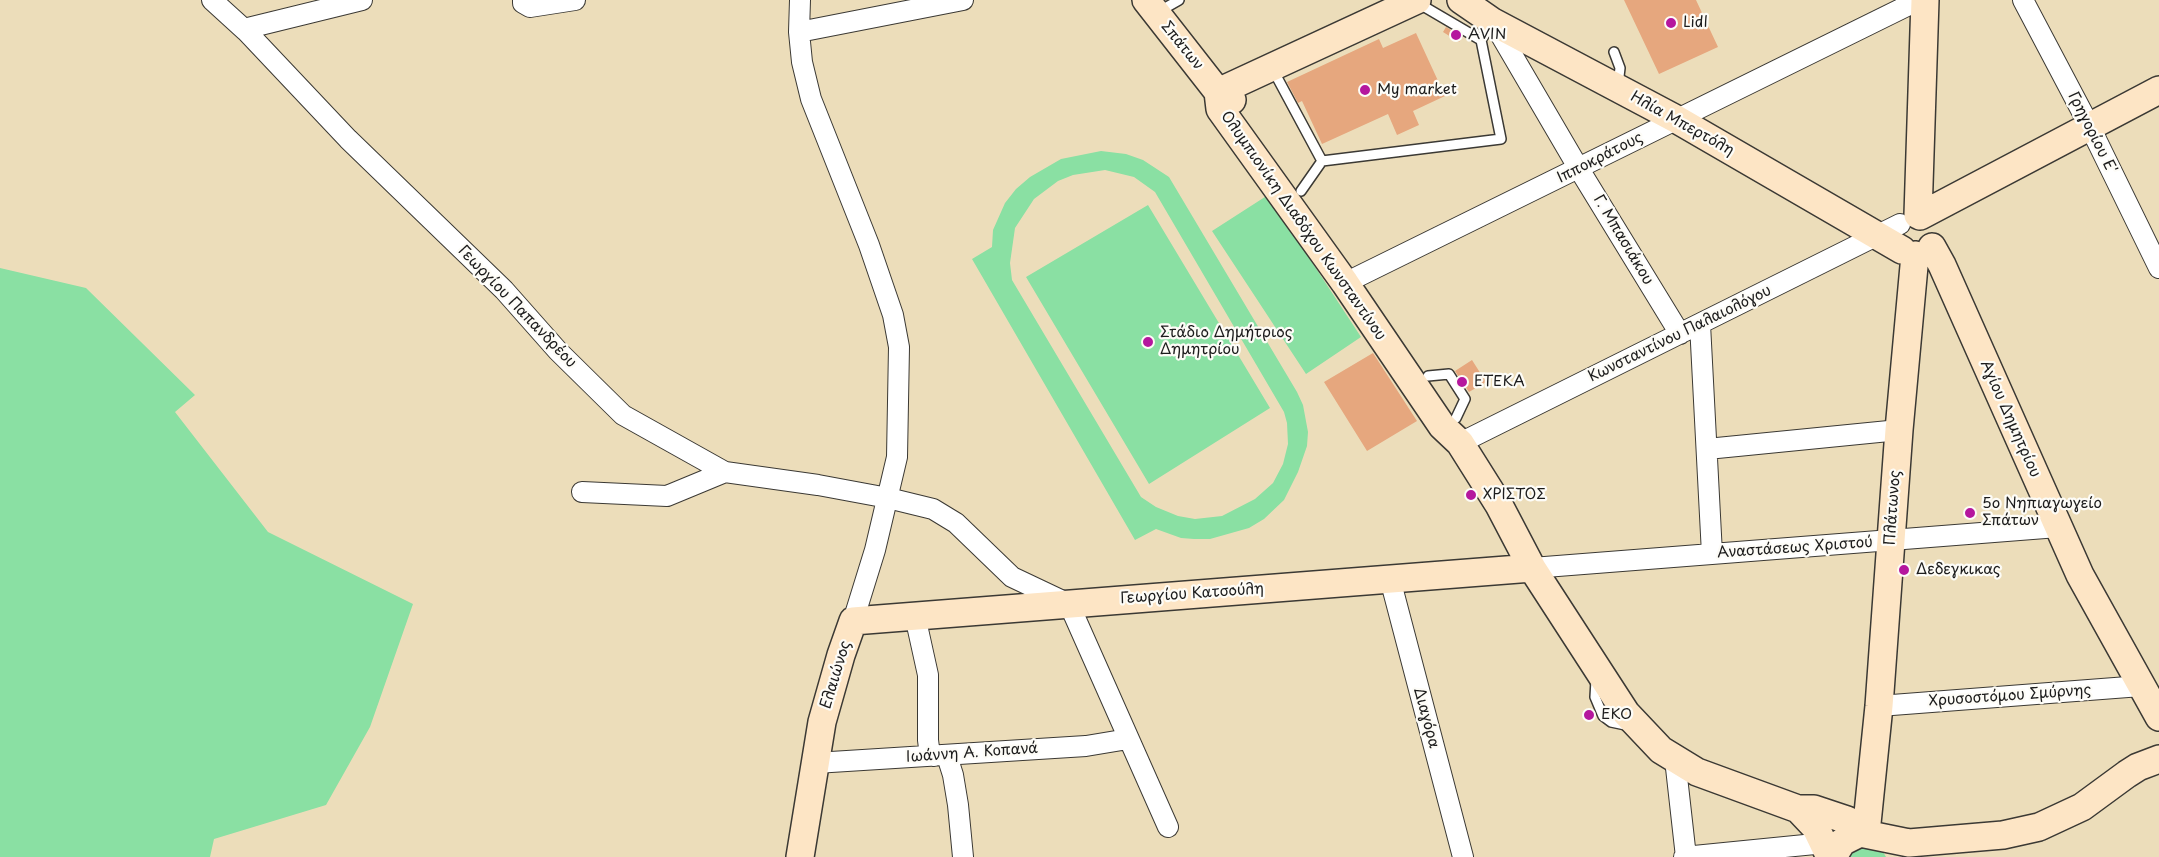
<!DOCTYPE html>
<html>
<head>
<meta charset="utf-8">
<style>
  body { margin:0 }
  canvas { display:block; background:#ecddba }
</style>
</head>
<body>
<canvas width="2159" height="857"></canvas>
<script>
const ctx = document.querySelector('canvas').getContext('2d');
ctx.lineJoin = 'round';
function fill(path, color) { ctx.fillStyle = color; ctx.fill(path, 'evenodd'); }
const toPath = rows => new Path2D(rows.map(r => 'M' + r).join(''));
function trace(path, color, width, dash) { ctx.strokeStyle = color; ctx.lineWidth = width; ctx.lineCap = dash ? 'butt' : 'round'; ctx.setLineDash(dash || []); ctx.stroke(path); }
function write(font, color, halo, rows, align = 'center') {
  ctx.font = font + ' "Playpen Sans",sans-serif'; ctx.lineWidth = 4.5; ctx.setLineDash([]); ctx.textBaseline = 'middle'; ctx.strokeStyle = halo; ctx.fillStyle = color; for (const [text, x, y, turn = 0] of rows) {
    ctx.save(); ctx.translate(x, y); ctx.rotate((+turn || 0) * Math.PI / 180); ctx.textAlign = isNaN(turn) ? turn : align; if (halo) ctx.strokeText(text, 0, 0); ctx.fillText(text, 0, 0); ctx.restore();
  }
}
fill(toPath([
  [1101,151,1126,154,1143,160,1169,177,1297,392,1303,405,1308,432,1307,446,1298,472,1284,500,1264,519,1249,528,1210,539,1194,539,1181,538,1156,529,1135,540,972,259,992,247,993,230,1005,203,1016,189,1030,177,1061,159],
  [1105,170,1134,177,1155,192,1284,412,1287,423,1288,444,1283,464,1273,483,1255,499,1222,516,1195,519,1178,516,1156,507,1141,497,1012,280,1010,263,1015,228,1034,199,1058,181,1073,175],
  [1268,195,1361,337,1306,374,1212,231],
  [1148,205,1270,408,1149,484,1026,277],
  [0,268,86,288,195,395,175,412,268,532,413,604,370,727,326,805,214,839,210,857,0,857],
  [1854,845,1882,850,1886,857,1844,857]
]), '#8ae0a3');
fill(toPath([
  [1624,0,1696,0,1718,47,1659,74],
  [1446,27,1463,37,1459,42,1443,32],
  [1416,33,1445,96,1413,111,1419,125,1397,135,1388,114,1322,144,1302,101,1298,103,1287,82,1379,39,1383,48],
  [1373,353,1417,421,1367,451,1324,382],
  [1472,360,1486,382,1469,392,1455,371]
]), '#e6a77e');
const lane = toPath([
  [1418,3,1481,40],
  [1158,12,1179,0],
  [1614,52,1620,68,1618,85],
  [1272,68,1322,161],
  [1301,191,1322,161,1501,139,1481,40,1491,25],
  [1428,376,1449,374,1465,399,1456,418],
  [1596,680,1595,697,1603,716,1611,722,1630,726]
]);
const street = toPath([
  [212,0,246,31,348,139,504,290,558,351,623,415,725,472,818,485,888,498,933,509,956,523,1012,577,1069,604,1168,827],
  [523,0,523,3,530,7,575,0],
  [800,0,799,32,802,62,811,99,869,245,893,315,899,347,897,457,875,550,853,621],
  [2023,0,2090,127,2159,268],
  [1493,22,1579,169,1680,334],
  [244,29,362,0],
  [799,32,963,0],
  [1345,283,1919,0],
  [1700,324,1712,554],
  [1460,443,1900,224],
  [1707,449,1899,430],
  [582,492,667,496,725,472],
  [1532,568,2058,527],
  [1390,579,1463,857],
  [915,616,928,675,928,740,929,748,934,756],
  [1879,706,2141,686],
  [947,756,953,775,958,805,963,857],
  [1675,759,1686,857],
  [815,763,1086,746,1128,739],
  [1684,857,1825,843]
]);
const secondary = toPath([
  [1146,0,1218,92,1232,100],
  [1461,0,1493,22,1676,119,1902,250],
  [1218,92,1220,109,1345,283,1442,426,1460,443,1499,505,1532,568,1626,713,1661,750,1697,772,1798,809,1814,809,1847,820,1866,833],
  [1218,92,1417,0],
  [1918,215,1925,0],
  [1920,216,2159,90],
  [1932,247,1942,265,2080,575,2159,717],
  [1798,809,1816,828,1830,857],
  [1866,833,1879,706,1899,430,1915,255],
  [800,857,822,722,841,655,853,621,1532,568],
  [1833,857,1842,842,1860,833,1909,843,2003,835,2039,827,2082,807,2127,774,2138,767,2159,759]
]);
trace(lane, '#3b3934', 12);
trace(street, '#3b3934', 22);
trace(secondary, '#3b3934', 30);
trace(lane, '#fff', 9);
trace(street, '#fff', 20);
trace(secondary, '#fde5c5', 27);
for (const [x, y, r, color] of [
  [1671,23,6,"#b5179e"],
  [1456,35,6,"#b5179e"],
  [1365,90,6,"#b5179e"],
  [1148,342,6,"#b5179e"],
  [1462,382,6,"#b5179e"],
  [1471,495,6,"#b5179e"],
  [1970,513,6,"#b5179e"],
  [1904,570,6,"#b5179e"],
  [1589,715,6,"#b5179e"]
]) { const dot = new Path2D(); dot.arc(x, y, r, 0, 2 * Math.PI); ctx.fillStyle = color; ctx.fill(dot); trace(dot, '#fdfcf7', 2); }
write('15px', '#1c1c1c', '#fdfcf7', [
  ["Lidl",1683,23],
  ["AVIN",1468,35],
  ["My market",1377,90],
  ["Στάδιο Δημήτριος",1160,333],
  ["Δημητρίου",1160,350],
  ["ΕΤΕΚΑ",1474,382],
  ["ΧΡΙΣΤΟΣ",1483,495],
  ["5ο Νηπιαγωγείο",1982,504],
  ["Σπάτων",1982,521],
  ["Δεδεγκικας",1916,570],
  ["EKO",1601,715]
], 'left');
write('15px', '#1c1c1c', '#fdfcf7', [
  ["Σπάτων",1182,46,51],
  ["Ηλία Μπερτόλη",1682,124,29],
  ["Γρηγορίου Ε'",2092,133,63],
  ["Ιπποκράτους",1600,158,-27],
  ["Ολυμπιονίκη Διαδόχου Κωνσταντίνου",1303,226,55],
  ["Γ. Μπασιάκου",1623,240,59],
  ["Γεωργίου Παπανδρέου",517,307,46],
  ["Κωνσταντίνου Παλαιολόγου",1680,334,-26],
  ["Αγίου Δημητρίου",2010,419,66],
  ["Πλάτωνος",1893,508,-86],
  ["Αναστάσεως Χριστού",1795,548,-4],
  ["Γεωργίου Κατσούλη",1192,594,-4],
  ["Ελαιώνος",836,675,-73],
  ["Χρυσοστόμου Σμύρνης",2010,696,-4],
  ["Διαγόρα",1426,718,75],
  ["Ιωάννη Α. Κοπανά",972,753,-4]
]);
</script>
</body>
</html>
